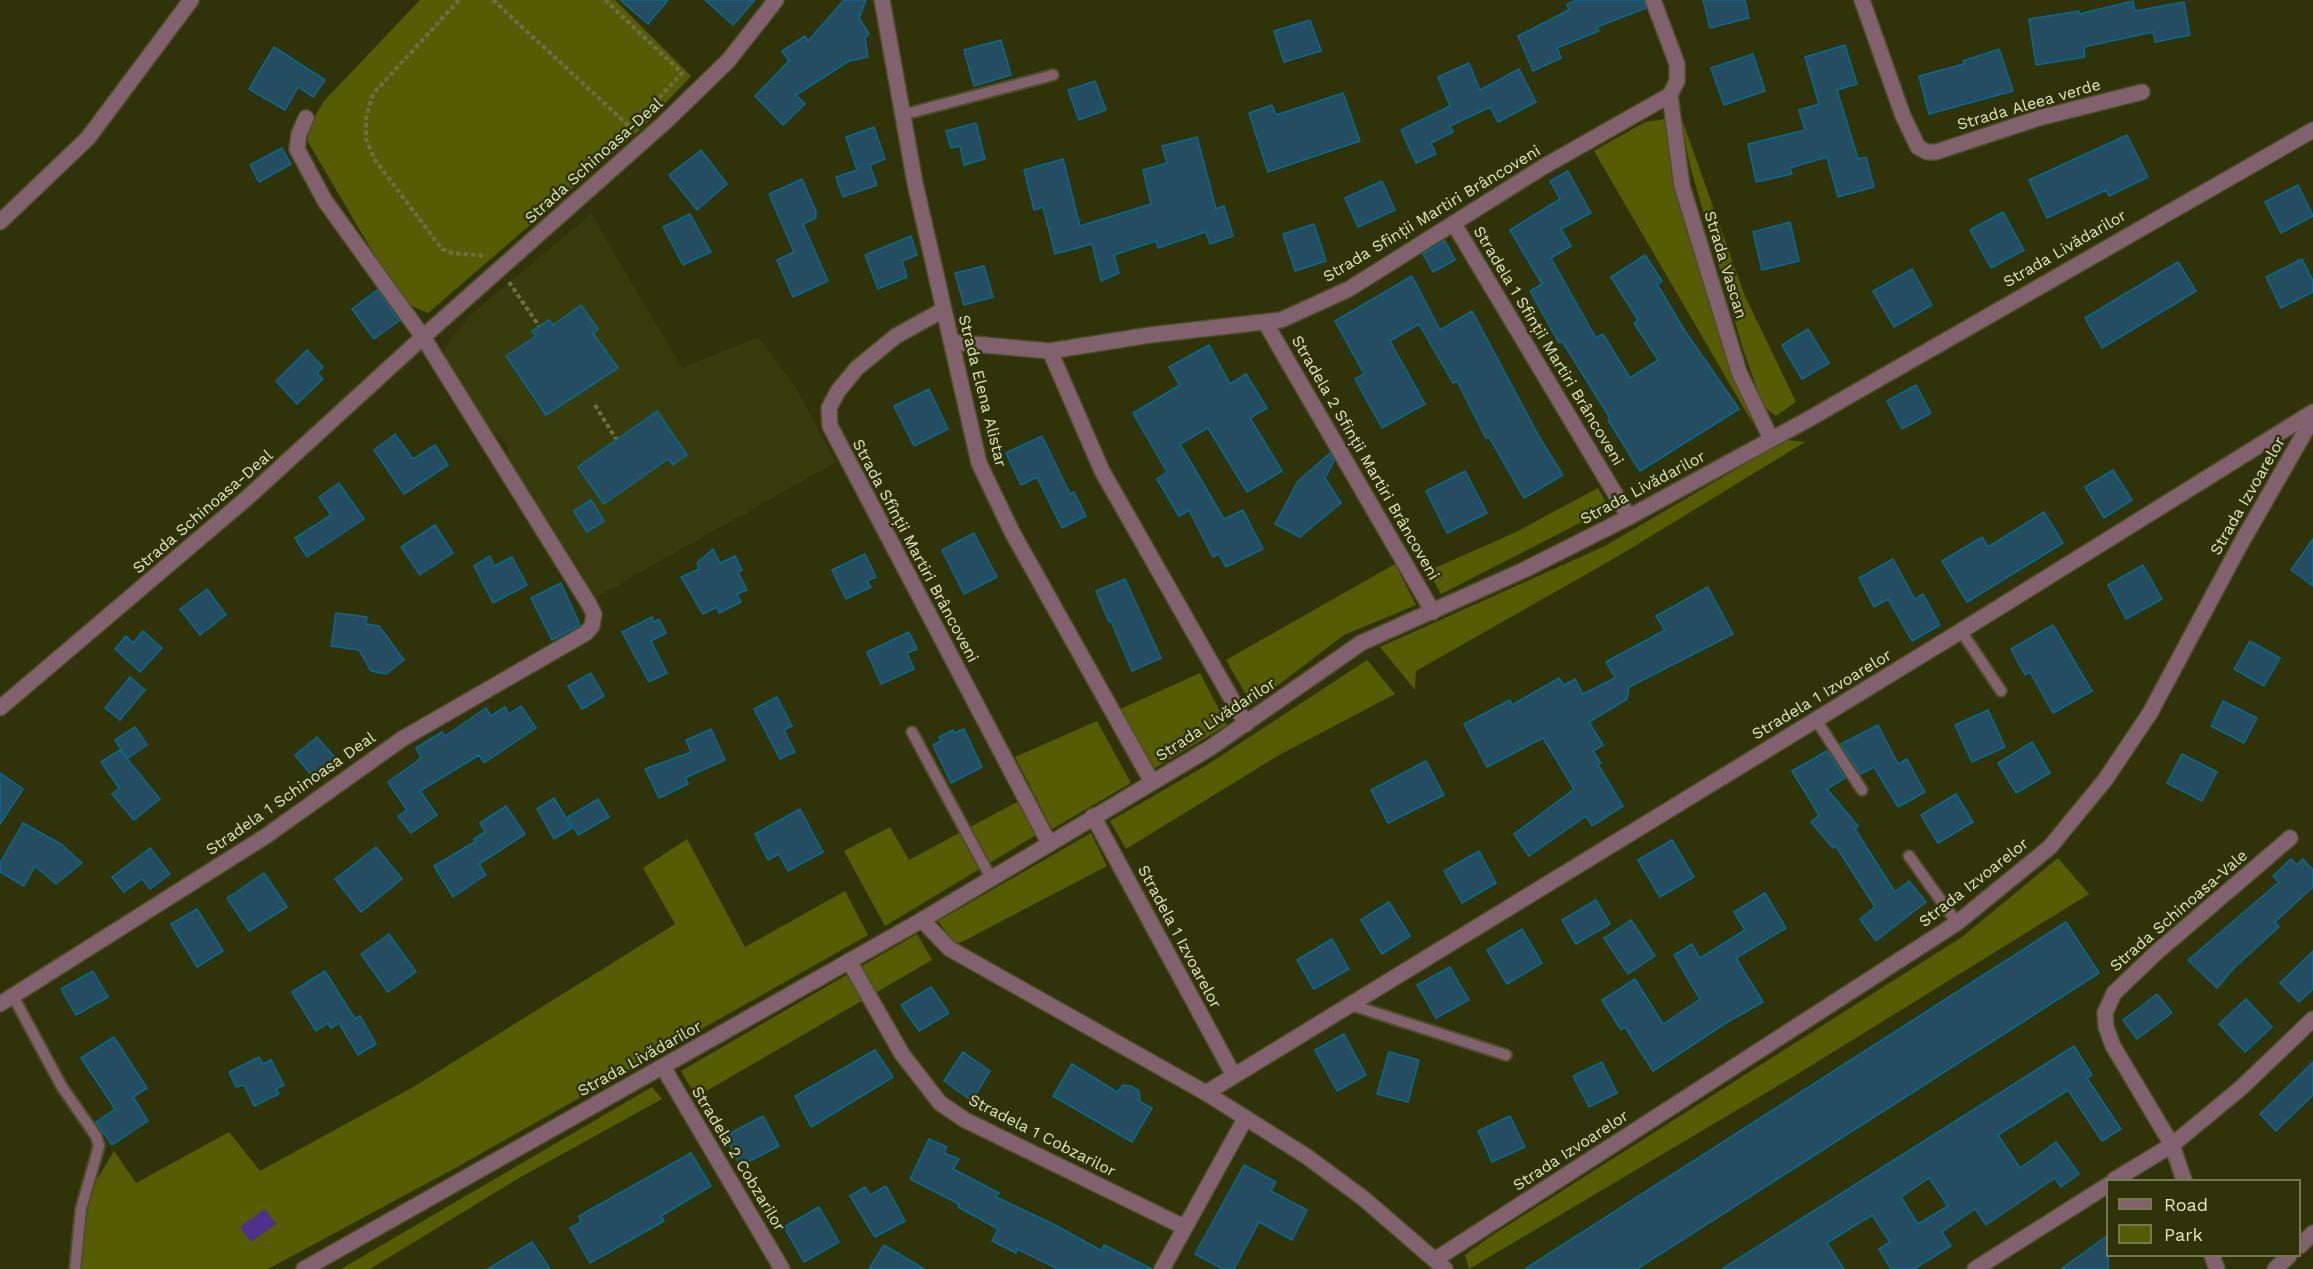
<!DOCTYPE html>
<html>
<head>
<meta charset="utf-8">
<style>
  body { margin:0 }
  #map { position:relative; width:2313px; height:1269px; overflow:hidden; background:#303309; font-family:"Work Sans",sans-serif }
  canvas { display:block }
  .legend { position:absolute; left:2106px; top:1179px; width:195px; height:78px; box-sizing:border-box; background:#303309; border:2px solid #767a51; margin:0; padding:8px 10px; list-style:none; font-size:18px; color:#dfe4be }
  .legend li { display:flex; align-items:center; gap:12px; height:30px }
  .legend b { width:30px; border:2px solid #767a51 }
</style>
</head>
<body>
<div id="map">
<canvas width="2313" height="1269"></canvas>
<ul class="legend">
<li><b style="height:8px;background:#82616e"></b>Road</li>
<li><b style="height:16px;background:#565c04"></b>Park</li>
</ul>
</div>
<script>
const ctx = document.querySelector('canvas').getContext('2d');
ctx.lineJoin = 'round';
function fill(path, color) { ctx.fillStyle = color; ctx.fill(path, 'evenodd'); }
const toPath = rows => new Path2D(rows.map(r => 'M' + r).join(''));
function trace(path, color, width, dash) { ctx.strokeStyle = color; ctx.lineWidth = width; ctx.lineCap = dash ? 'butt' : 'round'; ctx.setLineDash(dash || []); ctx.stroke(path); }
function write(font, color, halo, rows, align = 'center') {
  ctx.font = font + ' "Work Sans",sans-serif'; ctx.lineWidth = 5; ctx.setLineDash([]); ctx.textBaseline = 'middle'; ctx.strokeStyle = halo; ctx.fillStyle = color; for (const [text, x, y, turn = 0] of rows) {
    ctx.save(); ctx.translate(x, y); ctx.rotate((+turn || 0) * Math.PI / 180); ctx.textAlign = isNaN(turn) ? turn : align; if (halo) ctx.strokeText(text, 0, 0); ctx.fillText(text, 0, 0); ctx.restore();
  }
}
fill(toPath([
  [591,214,682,368,758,337,796,388,836,462,596,597,508,458,508,448,502,435,491,433,444,359,445,348,468,317]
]), '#383c0c');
fill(toPath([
  [420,0,615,0,691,76,640,130,428,313,402,302,307,140,314,118,324,101],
  [1679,111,1744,294,1796,402,1776,416,1763,406,1743,349,1690,166],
  [1666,119,1676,192,1733,373,1753,424,1594,151,1645,122],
  [1786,440,1805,442,1620,555,1416,671,1415,690,1380,647,1605,546],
  [1598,488,1609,508,1441,594,1428,571,1514,533],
  [1395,564,1416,605,1344,635,1252,705,1226,660],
  [1367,660,1395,694,1279,755,1126,849,1110,821,1207,765],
  [1200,673,1227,725,1152,770,1118,710],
  [1097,721,1131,783,1052,829,1015,757],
  [1017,802,1036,835,885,926,844,851,890,827,909,860],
  [1091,833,1107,866,956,945,938,921],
  [687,839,745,947,845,891,868,935,457,1167,268,1269,80,1269,88,1206,93,1186,114,1151,136,1183,229,1132,260,1171,415,1086,675,924,643,868],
  [2058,858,2089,894,1791,1078,1469,1269,1465,1255,1491,1236,1962,937],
  [917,934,932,960,696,1097,681,1071],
  [652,1087,662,1099,519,1178,370,1269,341,1269]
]), '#565c04');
fill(toPath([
  [265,1209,276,1224,251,1242,240,1227]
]), '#4e318b');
const building = toPath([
  [620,0,668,0,648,24,620,0],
  [705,0,755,0,733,25,705,0],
  [844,0,866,0,859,18,869,34,865,38,868,57,849,61,796,95,805,104,783,125,755,96,789,61,782,51,805,36,808,41,844,0],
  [1577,0,1643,0,1646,8,1597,27,1599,31,1557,48,1561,58,1533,71,1518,36,1569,10,1567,4,1577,0],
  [1703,0,1745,0,1749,18,1710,28,1703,0],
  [2133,1,2135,11,2184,2,2190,35,2155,42,2153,32,2084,47,2085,57,2036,65,2029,19,2079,11,2079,14,2133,1],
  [1310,20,1321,51,1284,62,1274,31,1310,20],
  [1001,40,1011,75,974,86,964,50,1001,40],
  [1845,45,1857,84,1837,90,1858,159,1866,157,1874,187,1838,197,1827,157,1790,168,1792,174,1756,182,1748,144,1805,130,1799,110,1819,104,1805,57,1845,45],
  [274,47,325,80,313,97,298,87,285,110,249,89,274,47],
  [1999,49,2013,91,1929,114,1919,76,1964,64,1963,61,1999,49],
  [1753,54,1765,91,1724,105,1711,68,1753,54],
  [1469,63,1480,90,1519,69,1536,102,1498,122,1490,107,1450,126,1453,132,1431,143,1436,154,1416,163,1401,130,1450,106,1438,77,1469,63],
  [1095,81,1106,110,1079,120,1068,90,1095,81],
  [1343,93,1360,141,1268,172,1249,113,1272,105,1276,115,1343,93],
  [976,123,985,159,964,165,960,146,951,148,946,131,976,123],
  [874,127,885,159,870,165,877,185,843,197,836,177,857,170,846,137,874,127],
  [2127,135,2148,177,2109,196,2106,190,2047,218,2029,180,2127,135],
  [1197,137,1216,209,1224,206,1233,236,1210,244,1206,232,1158,248,1156,241,1114,255,1119,273,1101,281,1092,244,1055,254,1043,207,1034,210,1024,170,1063,159,1080,226,1151,204,1143,170,1167,163,1162,146,1197,137],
  [282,148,291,164,259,182,250,165,282,148],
  [701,150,727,184,697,210,669,175,701,150],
  [1568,171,1591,213,1561,229,1571,246,1551,258,1596,338,1603,334,1630,378,1658,360,1634,323,1638,320,1611,277,1645,255,1662,281,1657,284,1683,328,1739,409,1640,471,1608,420,1610,418,1562,341,1559,343,1530,291,1542,284,1510,230,1560,199,1550,181,1568,171],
  [802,179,816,211,816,218,803,224,828,281,793,297,777,260,794,252,769,194,802,179],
  [1382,181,1395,210,1358,227,1345,198,1382,181],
  [2298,185,2313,216,2281,233,2265,202,2298,185],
  [2003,212,2024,250,1991,268,1970,230,2003,212],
  [690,214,711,252,683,265,663,227,690,214],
  [1790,222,1799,261,1762,270,1753,232,1790,222],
  [1314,224,1326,261,1295,271,1283,234,1314,224],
  [911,236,917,255,902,261,907,277,878,289,865,255,911,236],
  [1445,241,1455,260,1433,272,1423,254,1445,241],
  [2302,259,2313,281,2313,292,2281,308,2266,277,2302,259],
  [2178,262,2196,291,2102,348,2085,318,2178,262],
  [984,266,993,297,964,305,955,273,984,266],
  [1912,269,1932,305,1894,327,1873,291,1912,269],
  [1412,276,1440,330,1472,311,1541,440,1563,475,1524,498,1489,437,1486,438,1457,381,1453,383,1419,324,1390,341,1425,404,1382,428,1355,379,1364,374,1335,321,1412,276],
  [377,290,399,321,374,339,352,309,377,290],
  [581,305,598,329,593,333,618,368,546,415,506,356,536,336,532,331,549,320,553,325,581,305],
  [1808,329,1829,363,1802,379,1782,345,1808,329],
  [1209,345,1230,384,1246,374,1267,408,1250,418,1282,471,1247,492,1208,428,1180,444,1224,519,1243,510,1263,549,1226,567,1219,554,1213,557,1189,510,1179,516,1157,479,1167,472,1133,413,1180,385,1169,367,1209,345],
  [307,350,323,367,317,373,323,379,297,404,276,381,307,350],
  [1916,385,1931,413,1902,429,1887,401,1916,385],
  [929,389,948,429,914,446,894,406,929,389],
  [657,411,687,455,673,465,668,459,604,504,578,467,657,411],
  [395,434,413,459,435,445,448,465,404,494,374,450,395,434],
  [1042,436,1070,494,1074,492,1086,516,1062,528,1037,477,1021,485,1006,453,1042,436],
  [1330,453,1334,461,1325,478,1341,503,1300,537,1275,524,1298,481,1330,453],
  [2113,470,2132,500,2104,518,2085,487,2113,470],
  [1465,471,1487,513,1447,533,1426,491,1465,471],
  [339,483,364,519,307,557,295,538,331,515,319,497,339,483],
  [591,500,604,521,587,532,574,511,591,500],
  [2044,512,2063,543,1967,602,1942,561,1982,537,1988,547,2044,512],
  [435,525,453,553,420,575,401,547,435,525],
  [974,533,997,577,964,594,942,550,974,533],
  [2313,539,2313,586,2291,570,2313,539],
  [713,549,720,563,735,556,742,570,738,572,747,590,737,594,741,602,719,613,717,607,703,614,681,577,699,569,697,563,713,549],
  [865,554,876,577,867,581,871,587,846,599,832,570,865,554],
  [490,556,494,566,512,557,527,585,493,603,474,566,490,556],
  [1893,559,1915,599,1923,594,1940,625,1912,641,1888,599,1874,607,1859,578,1893,559],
  [2143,565,2162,599,2126,619,2108,585,2143,565],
  [1125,579,1161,658,1132,671,1111,621,1109,622,1096,591,1125,579],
  [561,583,580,625,552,640,531,598,561,583],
  [1708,587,1733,634,1629,687,1627,699,1589,722,1603,745,1593,751,1601,763,1598,765,1623,806,1592,826,1586,816,1529,856,1514,834,1574,789,1543,738,1487,767,1464,724,1510,700,1512,705,1559,678,1564,685,1575,679,1583,694,1615,678,1606,662,1665,630,1656,616,1708,587],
  [207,589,226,615,200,635,180,609,207,589],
  [336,613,367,617,366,624,379,626,404,660,386,674,371,671,359,650,331,646,336,613],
  [652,617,654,622,659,619,666,633,651,641,667,673,649,682,622,632,652,617],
  [2053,625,2092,691,2053,713,2030,672,2025,675,2011,649,2053,625],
  [143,631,162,648,140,672,115,649,126,636,133,643,143,631],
  [909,632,917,649,907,653,914,669,881,684,867,652,909,632],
  [2250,641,2280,658,2264,686,2234,669,2250,641],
  [591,673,604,696,582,709,568,686,591,673],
  [130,677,145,690,120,720,105,708,130,677],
  [777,697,792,726,784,730,795,752,780,759,754,709,777,697],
  [2223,701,2257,718,2244,743,2211,726,2223,701],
  [521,706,536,728,484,763,479,755,420,791,437,815,411,833,398,816,407,810,388,782,421,758,416,748,442,732,445,736,486,708,491,716,505,707,509,714,521,706],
  [1988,710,2005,747,1972,762,1955,725,1988,710],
  [1878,725,1898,764,1907,759,1925,792,1898,807,1874,767,1861,774,1841,744,1878,725],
  [135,727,147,745,127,759,115,740,135,727],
  [711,729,725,760,685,778,688,784,659,798,645,769,691,752,686,740,711,729],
  [964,729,982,767,951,783,933,745,941,741,939,737,953,730,954,733,964,729],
  [317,737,338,761,315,780,295,755,317,737],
  [2032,742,2050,773,2016,793,1998,763,2032,742],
  [120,750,160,799,134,820,112,794,119,788,101,762,120,750],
  [1827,751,1845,778,1827,789,1858,826,1855,829,1895,892,1909,881,1926,902,1876,941,1860,919,1875,907,1835,845,1833,848,1811,822,1819,815,1792,771,1827,751],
  [2182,754,2217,772,2202,801,2167,783,2182,754],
  [1426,761,1444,795,1388,823,1371,790,1426,761],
  [0,773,23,789,0,824,0,773],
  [1956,794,1973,822,1938,843,1921,815,1956,794],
  [554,798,572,828,554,839,537,809,554,798],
  [598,799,609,817,578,835,568,817,598,799],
  [506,806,525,834,479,864,486,875,453,897,434,866,476,841,474,839,485,832,480,823,506,806],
  [800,809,823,852,788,871,779,854,768,860,755,834,800,809],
  [23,823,61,844,82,863,56,884,35,866,24,886,0,872,0,863,23,823],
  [1672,840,1694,877,1660,897,1638,860,1672,840],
  [376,847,402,879,361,912,335,879,376,847],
  [150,848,170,874,150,889,142,879,124,892,112,877,150,848],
  [1479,851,1496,883,1462,903,1444,871,1479,851],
  [2291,859,2297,865,2303,859,2313,870,2313,887,2275,922,2279,927,2234,968,2217,988,2188,960,2279,882,2273,876,2291,859],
  [264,873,287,907,249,931,227,898,264,873],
  [1765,893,1786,928,1736,958,1763,1002,1726,1023,1653,1071,1625,1027,1621,1030,1602,1000,1635,979,1663,1024,1700,999,1674,955,1692,944,1700,958,1745,930,1734,912,1765,893],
  [1596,900,1610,924,1576,944,1562,920,1596,900],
  [1389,902,1410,936,1382,954,1361,920,1389,902],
  [197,909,223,951,197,967,171,924,197,909],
  [1631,920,1655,956,1628,974,1604,938,1631,920],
  [2066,922,2099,973,1637,1269,1525,1269,2066,922],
  [1522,929,1542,963,1507,984,1487,950,1522,929],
  [389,934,416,972,388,992,361,954,389,934],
  [1332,939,1349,969,1314,989,1297,960,1332,939],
  [2313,951,2313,989,2299,1002,2280,983,2313,951],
  [1450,967,1469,1000,1436,1018,1417,985,1450,967],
  [93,971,108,997,76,1015,61,989,93,971],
  [325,971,355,1019,360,1016,376,1044,358,1055,339,1023,331,1028,328,1023,316,1031,292,992,325,971],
  [931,987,949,1013,919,1031,901,1005,931,987],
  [2157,994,2172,1013,2137,1039,2123,1020,2157,994],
  [2246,999,2272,1027,2245,1052,2219,1024,2246,999],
  [1344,1034,1366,1075,1337,1091,1315,1050,1344,1034],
  [114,1037,147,1088,133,1097,148,1121,112,1145,96,1122,115,1109,81,1058,114,1037],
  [2074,1046,2092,1075,2087,1078,2121,1129,2102,1141,2068,1090,1998,1135,2020,1168,2056,1142,2079,1174,2061,1187,2055,1178,1986,1225,1975,1209,1942,1232,1951,1246,1914,1269,1891,1269,1879,1249,1890,1242,1872,1215,1827,1243,1844,1269,1722,1269,2074,1046],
  [1929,1178,1948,1206,1918,1224,1901,1197,1929,1178],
  [875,1050,893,1077,811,1127,795,1096,875,1050],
  [963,1052,990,1071,972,1101,944,1081,963,1052],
  [1389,1052,1419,1060,1408,1102,1377,1094,1389,1052],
  [259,1057,263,1064,271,1060,284,1085,276,1089,279,1094,254,1106,244,1085,236,1087,229,1072,259,1057],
  [1602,1062,1617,1093,1589,1107,1573,1076,1602,1062],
  [2313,1062,2313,1095,2276,1131,2260,1114,2313,1062],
  [1072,1064,1117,1092,1123,1085,1131,1086,1139,1091,1140,1102,1152,1108,1132,1142,1053,1096,1072,1064],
  [763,1116,779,1146,740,1166,725,1136,763,1116],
  [1510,1116,1525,1147,1492,1162,1478,1131,1510,1116],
  [929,1139,947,1147,944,1153,959,1159,953,1169,999,1193,996,1197,1055,1225,1102,1251,1104,1245,1152,1269,1058,1269,1017,1249,1016,1253,992,1241,998,1229,958,1207,959,1204,910,1179,929,1139],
  [691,1153,711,1186,661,1216,664,1221,590,1263,570,1228,581,1222,579,1216,691,1153],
  [1244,1165,1276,1182,1271,1191,1307,1210,1292,1240,1259,1222,1234,1269,1223,1269,1195,1254,1244,1165],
  [886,1186,905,1221,875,1237,850,1196,865,1187,870,1195,886,1186],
  [819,1207,839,1242,804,1262,784,1227,819,1207],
  [2108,1235,2108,1269,2061,1269,2108,1235],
  [532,1242,550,1269,488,1269,532,1242],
  [884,1245,924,1269,869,1269,884,1245]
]);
fill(building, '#254d62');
trace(building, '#066a92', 1.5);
const service = toPath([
  [902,115,1053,75],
  [1961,631,2001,691],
  [1816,720,1862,790],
  [912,732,991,878],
  [1909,856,1957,923],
  [13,996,62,1087,96,1136,99,1146,81,1209,75,1269],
  [1348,1004,1506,1055]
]);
const minor = toPath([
  [882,0,915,183,979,463,1012,532,1152,782],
  [1653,0,1677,64,1677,81,1670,95],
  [1862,0,1903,116,1918,147,1927,152,1936,152,2039,118,2142,92],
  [1670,95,1682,186,1739,372,1771,439],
  [0,222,88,138,191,0],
  [1454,224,1629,517],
  [943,310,896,336,857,368,838,391,829,408,830,426,1049,843],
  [1265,322,1433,612],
  [951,342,1050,351,1150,335,1281,320,1349,289,1543,167,1670,95],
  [1050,351,1102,471,1246,724],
  [0,708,247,498,423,337,664,123,728,61,776,0],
  [1093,816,1233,1074],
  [922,920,950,949,1206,1093,1306,1156,1363,1198,1445,1269],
  [849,961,902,1054,940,1103,965,1120,1184,1227],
  [0,1004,266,836,402,739,586,633,592,626,594,614,589,604,423,337,325,201,297,149,299,134,306,118],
  [663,1067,782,1269],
  [1206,1093,1961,631,2313,412],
  [2114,1180,2172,1145,2241,1088,2313,1019],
  [2184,1180,2172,1145,2113,1046,2106,1027,2105,1013,2114,993,2157,952,2290,838],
  [2300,1246,2313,1233],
  [2212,1256,2217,1269],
  [1436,1259,1957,923,2050,847,2105,780,2150,713,2240,545,2313,418],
  [1162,1269,1245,1119],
  [1975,1269,2108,1185],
  [2275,1269,2289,1256]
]);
const tertiary = toPath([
  [304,1269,922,920,1210,748,1361,643,1524,570,1629,517,1807,420,2313,130]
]);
trace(service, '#4c4f26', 14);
trace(minor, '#4c4f26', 18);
trace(tertiary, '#4c4f26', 18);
trace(toPath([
  [459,0,373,94,366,118,366,139,375,160,442,249,452,253,487,256],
  [493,0,631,128],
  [605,0,682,73,646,112],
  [509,282,539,326],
  [595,405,616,439]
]), '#6b6f46', 4, [4.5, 3]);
trace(service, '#82616e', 10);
trace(minor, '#82616e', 15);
trace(tertiary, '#82616e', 15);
write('16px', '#dfe4be', '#303309', [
  ["Strada Aleea verde",2029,105,-16],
  ["Strada Schinoasa-Deal",594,161,-42],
  ["Strada Sfinții Martiri Brâncoveni",1432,214,-31],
  ["Strada Livădarilor",2065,249,-30],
  ["Strada Vascan",1725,265,73],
  ["Stradela 1 Sfinții Martiri Brâncoveni",1548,346,59],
  ["Strada Elena Alistar",982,391,76],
  ["Stradela 2 Sfinții Martiri Brâncoveni",1365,458,60],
  ["Strada Livădarilor",1643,488,-28],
  ["Strada Izvoarelor",2248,496,-60],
  ["Strada Schinoasa-Deal",203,512,-41],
  ["Strada Sfînții Martiri Brâncoveni",915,551,62],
  ["Stradela 1 Izvoarelor",1822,695,-31],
  ["Strada Livădarilor",1216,720,-33],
  ["Stradela 1 Schinoasa Deal",291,794,-35],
  ["Strada Izvoarelor",1974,883,-38],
  ["Strada Schinoasa-Vale",2179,911,-41],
  ["Stradela 1 Izvoarelor",1179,937,62],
  ["Strada Livădarilor",640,1059,-29],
  ["Stradela 1 Cobzarilor",1042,1136,27],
  ["Strada Izvoarelor",1571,1151,-33],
  ["Stradela 2 Cobzarilor",738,1159,59]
]);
</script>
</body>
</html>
